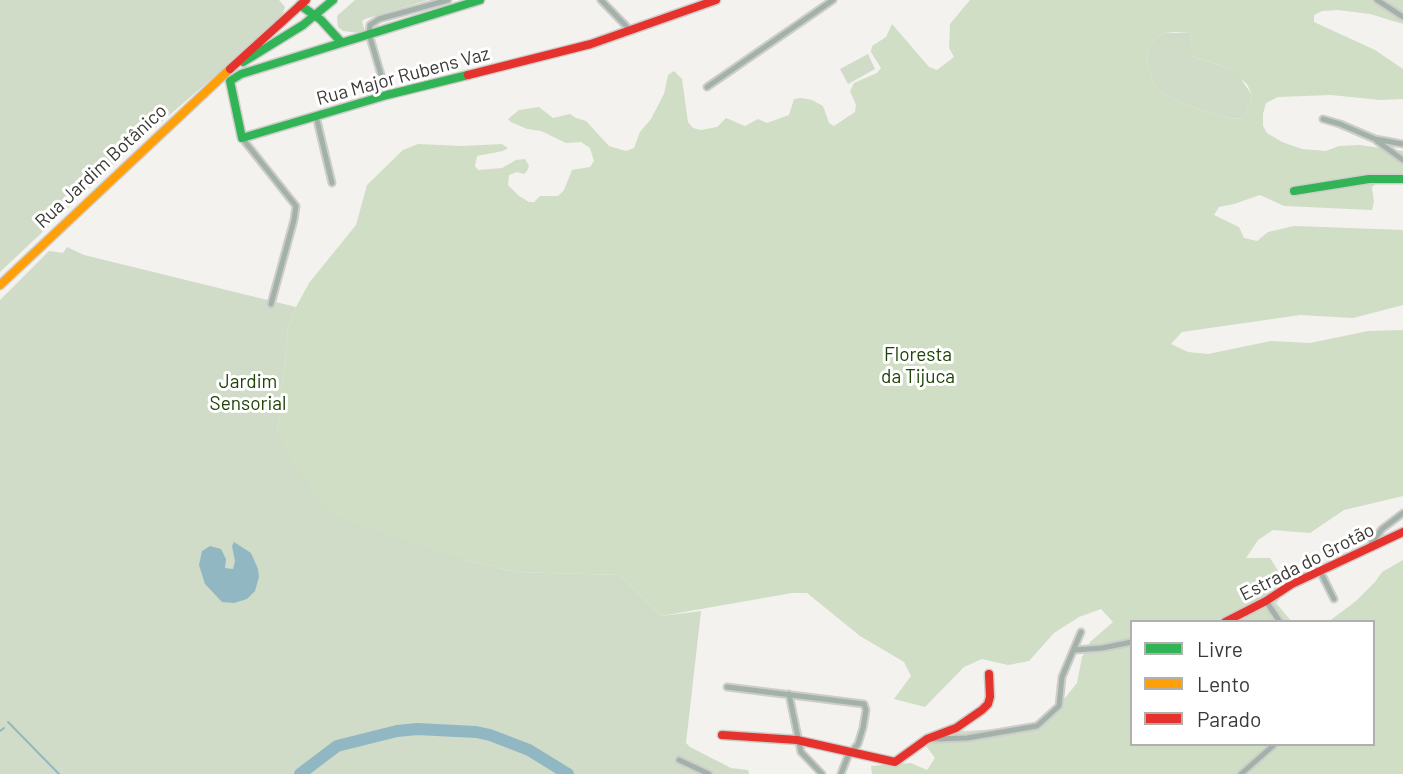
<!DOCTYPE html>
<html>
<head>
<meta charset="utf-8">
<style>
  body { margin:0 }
  #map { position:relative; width:1403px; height:774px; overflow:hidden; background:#f4f2ee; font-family:Barlow,sans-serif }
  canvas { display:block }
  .legend { position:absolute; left:1130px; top:620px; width:245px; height:126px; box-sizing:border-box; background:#fff; border:2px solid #b0b0af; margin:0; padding:9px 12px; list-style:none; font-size:21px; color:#3a3936 }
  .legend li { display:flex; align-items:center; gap:14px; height:35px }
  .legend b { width:35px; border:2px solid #b0b0af }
</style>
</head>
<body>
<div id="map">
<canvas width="1403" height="774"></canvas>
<ul class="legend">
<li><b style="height:9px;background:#30b455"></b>Livre</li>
<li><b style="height:9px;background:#ff9f0a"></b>Lento</li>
<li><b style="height:9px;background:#e5322d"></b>Parado</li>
</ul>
</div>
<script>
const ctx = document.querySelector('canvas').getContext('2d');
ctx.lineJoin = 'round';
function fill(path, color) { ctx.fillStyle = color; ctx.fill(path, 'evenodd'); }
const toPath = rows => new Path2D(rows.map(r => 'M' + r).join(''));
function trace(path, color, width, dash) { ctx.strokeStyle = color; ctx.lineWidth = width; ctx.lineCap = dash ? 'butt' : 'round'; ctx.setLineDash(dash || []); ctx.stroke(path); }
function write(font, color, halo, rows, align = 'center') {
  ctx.font = font + ' Barlow,sans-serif'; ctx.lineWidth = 6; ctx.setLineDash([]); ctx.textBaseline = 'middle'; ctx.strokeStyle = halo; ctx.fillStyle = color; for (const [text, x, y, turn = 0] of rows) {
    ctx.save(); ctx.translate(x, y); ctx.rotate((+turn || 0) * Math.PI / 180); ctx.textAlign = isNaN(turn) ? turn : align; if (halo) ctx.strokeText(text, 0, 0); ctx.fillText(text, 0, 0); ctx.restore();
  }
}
fill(toPath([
  [0,0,279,0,285,7,281,19,137,143,0,272],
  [355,0,428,0,365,19,362,21,365,31,360,33,343,31,338,27,337,16],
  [1165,33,1190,33,1192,43,1191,56,1228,68,1239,76,1252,95,1246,114,1239,119,1230,118,1197,109,1164,94,1154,85,1148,66,1147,52,1157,36],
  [868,54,875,69,848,84,840,69],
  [67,247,84,255,296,307,288,329,277,432,466,560,516,572,620,575,661,616,701,611,686,743,690,747,731,768,748,770,749,774,0,774,0,300,49,251,63,253]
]), '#d0dbc8');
fill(toPath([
  [970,0,1403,0,1403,24,1370,14,1338,10,1322,11,1314,15,1314,22,1375,50,1403,69,1403,99,1380,100,1331,95,1278,97,1266,103,1263,114,1263,126,1267,133,1282,142,1302,149,1326,151,1339,146,1359,145,1403,151,1403,174,1387,175,1372,187,1374,202,1372,210,1284,206,1260,195,1234,204,1219,207,1214,215,1239,227,1244,238,1257,241,1268,232,1294,226,1403,230,1403,305,1353,318,1300,315,1182,332,1171,344,1188,352,1208,354,1271,341,1310,343,1368,331,1403,330,1403,496,1344,510,1310,533,1273,530,1258,540,1246,558,1270,558,1289,588,1276,603,1292,622,1132,622,1132,744,1373,744,1373,622,1328,622,1356,601,1375,582,1382,572,1403,560,1403,774,872,774,871,766,911,763,927,770,935,758,924,743,956,722,964,731,1033,727,1052,714,1077,683,1082,657,1090,642,1113,622,1101,609,1079,617,1054,633,1029,661,1008,665,982,659,964,667,925,707,894,699,911,676,904,662,860,636,807,593,792,593,661,616,620,575,516,572,466,560,346,521,329,511,315,496,290,459,277,432,288,329,296,307,309,283,356,225,367,185,403,150,418,144,462,146,502,144,508,148,503,151,477,156,475,166,478,170,502,168,516,160,525,159,529,166,527,171,524,174,517,172,509,175,508,185,519,196,529,202,534,202,540,196,558,196,564,190,572,170,590,167,594,161,590,148,581,142,566,143,541,131,527,129,511,122,508,119,519,110,539,107,553,118,570,114,576,118,586,121,609,146,626,151,634,148,640,132,651,119,664,94,668,75,674,71,682,79,688,122,693,128,701,130,717,127,726,118,745,126,758,119,767,123,789,115,794,99,801,98,812,100,823,106,829,123,834,126,855,112,856,105,850,91,854,83,877,73,881,68,871,52,872,46,886,37,892,24,929,67,937,70,954,57,949,48,950,24],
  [1175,32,1190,33,1192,43,1188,52,1191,56,1228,68,1247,84,1252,95,1246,114,1239,119,1230,118,1197,109,1164,94,1154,85,1148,66,1147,52,1157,36,1165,33]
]), '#cfdec5');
fill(toPath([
  [234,542,251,553,258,569,259,577,255,591,247,599,234,603,222,602,205,584,199,565,202,551,210,546,221,549,226,559,225,568,233,569,235,561,232,546]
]), '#91b8c2');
trace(toPath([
  [8,722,59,774],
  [0,731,4,728]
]), '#91b8c2', 2);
trace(toPath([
  [300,774,337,746,397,731,417,729,476,732,490,735,529,750,568,774]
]), '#91b8c2', 12);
const street = toPath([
  [601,0,629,29],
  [1377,0,1403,17],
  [707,87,833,0],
  [387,95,369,34,370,25,379,19,448,0],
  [316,116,332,183],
  [1323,119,1340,124,1375,139,1403,144],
  [242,138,296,206,294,220,271,304],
  [1377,141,1403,160],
  [1369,547,1382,529,1403,513],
  [1320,571,1334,599],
  [1266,601,1280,622],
  [1074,650,1102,648,1132,642],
  [727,687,864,704,866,710,863,728,858,744,848,756,841,774],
  [789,694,801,752,822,774],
  [934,739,967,738,1037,726,1059,706,1062,677,1081,632],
  [679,760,709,774],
  [1241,774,1275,744]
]);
const fast = toPath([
  [300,5,321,20,341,42],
  [243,62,303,25,333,0],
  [468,75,387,95,242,138,230,81,241,74,480,0],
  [1294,191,1369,179,1403,179]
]);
const slow = toPath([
  [0,285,230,69]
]);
const jam = toPath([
  [230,69,306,0],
  [468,75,591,44,716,0],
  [1225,622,1266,601,1292,584,1403,532],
  [722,735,797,740,895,762,927,739,956,728,982,710,988,704,990,697,989,674]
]);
trace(street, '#cecdca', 9);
trace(fast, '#cecdca', 11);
trace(slow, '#cecdca', 11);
trace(jam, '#cecdca', 11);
trace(street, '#a3b1ab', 5);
trace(fast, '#30b455', 8);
trace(slow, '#ff9f0a', 8);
trace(jam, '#e5322d', 8);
write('19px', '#3a3936', '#fff', [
  ["Rua Major Rubens Vaz",403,76,-15],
  ["Rua Jardim Botânico",101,166,-43],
  ["Estrada do Grotão",1307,562,-27]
]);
write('19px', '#204206', '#fff', [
  ["Floresta",918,355],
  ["da Tijuca",918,377],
  ["Jardim",248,382],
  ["Sensorial",248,404]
]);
</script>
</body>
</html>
